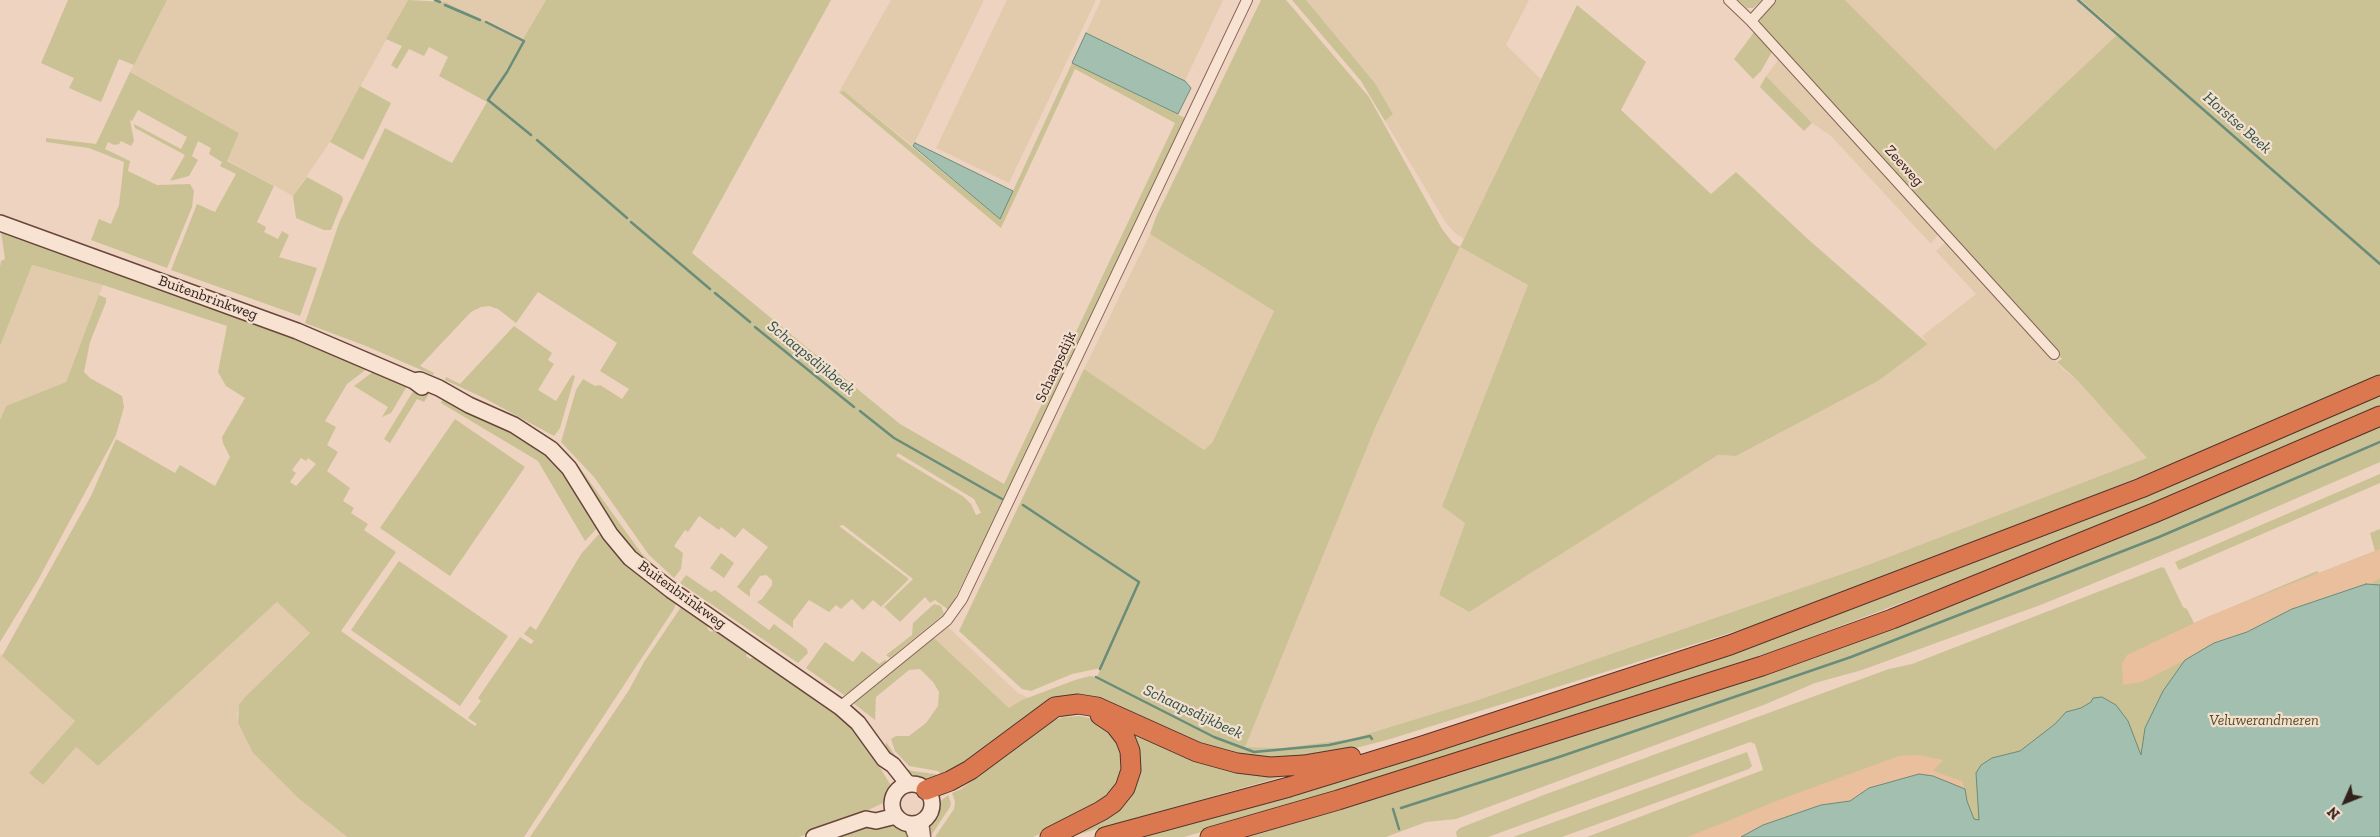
<!DOCTYPE html>
<html>
<head>
<meta charset="utf-8">
<style>
  body { margin:0 }
  #map { position:relative; width:2380px; height:837px; overflow:hidden; background:#edd3c0; font-family:"Zilla Slab",serif }
  canvas { display:block }
  .north { position:absolute; left:2320px; top:777px; width:50px; height:50px; -webkit-text-stroke:4px #f4dfcf; paint-order:stroke; rotate:226deg; font-size:14px; font-weight:700; line-height:20px; text-align:center; color:#35211c }
  .north::after { content:''; display:block; margin:auto; width:18px; height:22px; background:#35211c; clip-path:polygon(50% 0,100% 100%,50% 72%,0 100%) }
</style>
</head>
<body>
<div id="map">
<canvas width="2380" height="837"></canvas>
<div class="north">N</div>
</div>
<script>
const ctx = document.querySelector('canvas').getContext('2d');
ctx.lineJoin = 'round';
function fill(path, color) { ctx.fillStyle = color; ctx.fill(path, 'evenodd'); }
const toPath = rows => new Path2D(rows.map(r => 'M' + r).join(''));
function trace(path, color, width, dash) { ctx.strokeStyle = color; ctx.lineWidth = width; ctx.lineCap = dash ? 'butt' : 'round'; ctx.setLineDash(dash || []); ctx.stroke(path); }
function write(font, color, halo, rows, align = 'center') {
  ctx.font = font + ' "Zilla Slab",serif'; ctx.lineWidth = 4.5; ctx.setLineDash([]); ctx.textBaseline = 'middle'; ctx.strokeStyle = halo; ctx.fillStyle = color; for (const [text, x, y, turn = 0] of rows) {
    ctx.save(); ctx.translate(x, y); ctx.rotate((+turn || 0) * Math.PI / 180); ctx.textAlign = isNaN(turn) ? turn : align; if (halo) ctx.strokeText(text, 0, 0); ctx.fillText(text, 0, 0); ctx.restore();
  }
}
fill(toPath([
  [167,0,408,0,330,142,293,196,227,160,239,133,130,72],
  [436,0,546,0,523,39,445,2],
  [891,0,984,0,913,146,844,91,839,92],
  [1007,0,1096,0,1009,183,936,148],
  [1101,0,1223,0,1185,81,1086,33],
  [1306,0,1529,0,1506,45,1541,79,1464,239,1456,234,1446,223,1385,121,1393,114,1375,83],
  [1845,0,2081,0,2120,33,1995,150],
  [1780,58,1939,233,1931,244,1831,136,1812,123,1766,76],
  [1150,234,1274,311,1212,443,1204,450,1084,369],
  [1945,243,1950,243,2063,369,2077,380,2148,458,1865,566,1478,700,1351,739,1282,748,1244,747,1375,428,1460,247,1529,285,1442,505,1465,523,1439,595,1468,612,1718,455,1736,456,1878,381,1928,344,1922,336,1976,294,1936,251],
  [31,265,103,285,66,382,6,406,0,420,0,346],
  [277,602,310,632,245,697,237,714,238,723,253,753,298,798,347,837,0,837,0,654,75,721,30,773,76,747,98,766],
  [948,627,1018,693,1029,698,1009,708,934,638]
]), '#e2cbad');
fill(toPath([
  [68,0,167,0,134,65,119,59,101,102,69,88,74,78,41,63],
  [408,0,445,2,523,39,546,0,831,0,692,253,900,424,1004,484,1175,123,1075,69,1001,228,839,92,844,91,1000,219,1072,63,1185,118,1006,497,949,610,935,600,930,603,925,597,900,622,884,607,913,579,843,525,839,526,909,579,881,607,873,600,863,610,852,599,841,609,836,605,829,612,809,600,793,621,793,628,757,602,762,599,772,585,772,580,766,575,760,576,750,590,750,597,737,587,768,547,743,528,735,538,721,527,719,530,699,516,688,532,685,530,674,546,683,553,681,569,674,578,649,555,594,477,561,442,576,390,583,379,595,386,600,385,622,399,629,389,600,371,617,343,538,292,516,323,498,309,489,306,481,307,471,312,420,366,434,373,433,375,366,346,305,323,339,223,385,128,452,163,487,102,439,76,448,57,429,47,424,56,409,49,397,69,391,65,402,46,386,39],
  [898,453,974,499,981,513,976,515,971,504,964,497,896,456],
  [1261,0,1286,0,1369,97,1442,229,1453,243,1460,247,1577,5,1646,62,1621,110,1711,194,1736,172,1810,241,1928,344,1878,381,1736,456,1718,455,1469,612,1439,595,1465,523,1442,506,1528,285,1460,247,1375,428,1245,747,1282,748,1351,739,1478,700,1865,566,2147,458,2077,380,2057,362,2062,359,1760,23,1761,15,1774,0,1845,0,1995,150,2119,33,2081,0,2380,0,2380,375,2259,428,2095,495,1762,623,1387,740,1336,753,1278,762,1233,756,1077,697,970,764,943,775,938,771,909,766,895,751,891,739,896,736,909,736,926,723,938,706,939,692,933,682,920,669,909,670,876,697,875,720,853,703,858,697,934,638,1009,708,1022,700,1075,680,1090,676,1097,677,1101,668,1072,674,1031,691,1022,689,959,631,1084,369,1204,450,1212,443,1274,311,1150,234,1156,217],
  [1292,0,1306,0,1375,83,1393,114,1385,121,1361,81],
  [1738,0,1762,0,1753,8,1747,8],
  [1755,31,1773,50,1761,71,1753,79,1734,59],
  [130,72,239,133,227,161,274,186,257,222,266,227,264,232,278,239,282,231,289,235,279,257,317,268,300,316,171,270,197,204,215,212,236,174,220,166,222,162,209,154,211,148,198,141,192,156,198,160,189,176,170,181,185,155,135,128,134,124,181,149,187,137,138,110,132,121,130,120,134,141,131,146,121,141,119,144,114,145,108,142,105,149,130,161,128,171,157,185,190,184,194,191,192,207,167,268,91,240,99,219,111,224,119,205,124,162,89,148,46,142,46,138,96,144],
  [1766,76,1812,123,1804,131,1760,87],
  [360,86,391,103,363,160,330,142],
  [307,177,342,196,343,200,331,230,324,230,296,218,293,196],
  [1,231,238,313,368,368,347,384,325,421,336,427,327,445,338,452,327,471,350,488,343,501,354,508,351,513,368,524,364,530,396,552,341,631,475,726,477,724,468,718,481,701,478,698,520,637,531,644,534,641,524,634,530,626,536,630,581,554,598,535,604,533,676,603,674,609,524,837,347,837,298,798,253,753,238,723,239,705,245,697,310,633,277,602,98,766,76,747,43,785,29,773,75,721,2,656,91,496,116,439,175,473,180,465,215,486,230,457,223,443,222,437,245,398,226,386,218,372,227,326,103,285,32,265,0,346,0,267,1,261,5,259],
  [301,458,306,461,308,458,316,464,296,486,290,482,296,473,292,470],
  [99,295,106,298,106,302,90,342,84,372,90,378,122,396,124,407,116,435,38,580,0,642,0,420,6,406,66,382],
  [514,326,552,353,548,360,554,364,538,390,556,401,572,375,575,376,560,428,554,436,484,398,445,380,446,377,460,384],
  [374,371,407,386,391,413,382,417,388,407,354,386],
  [419,388,429,394,424,402,417,399,390,443,384,439,412,393],
  [2380,391,2380,408,2089,532,1777,650,1387,778,1184,837,1128,837,1768,635],
  [443,399,514,430,561,465,599,526,585,541,538,461,441,403],
  [455,419,525,467,450,576,380,528],
  [2380,424,2380,462,2221,531,2043,604,1862,670,1815,683,1766,704,1456,819,1426,822,1386,837,1250,837,1584,731],
  [577,464,642,554,669,579,627,548,574,467],
  [2380,474,2380,483,2179,570,2175,562],
  [2380,529,2380,837,1709,837,1749,814,1688,837,1587,837,1763,770,1755,744,1750,742,1488,837,1457,837,1456,832,1460,828,1541,796,1845,685,1889,669,1912,664,2162,567,2165,569,2183,607,2187,609,2194,623,2317,571,2319,573,2375,551,2370,533],
  [721,553,734,563,724,578,710,568],
  [399,561,508,636,460,706,351,630],
  [686,575,711,592,715,590,769,630,774,624,807,649,808,653,798,663,680,583],
  [683,604,707,622,708,630,712,632,714,629,748,650,746,656,750,659,758,655,825,701,849,724,865,743,890,784,890,793,885,802,841,823,799,837,530,837,629,690,644,662],
  [934,604,941,606,944,614,890,658,886,655,912,635,913,623],
  [825,642,853,662,862,651,879,664,885,660,887,662,852,691,844,695,806,668],
  [1080,716,1097,720,1107,728,1120,745,1123,765,1119,780,1110,794,1065,823,1033,837,935,837,954,809,955,802,952,793,961,789,1047,723,1063,717],
  [1112,718,1201,758,1320,766,1069,837,1131,781],
  [886,742,903,767,912,771,935,774,940,778,927,784,911,779,885,749],
  [1747,752,1752,766,1749,769,1562,837,1513,837],
  [948,795,951,803,950,807,930,837,926,837,927,822,937,804],
  [881,822,896,822,907,830,912,837,830,837]
]), '#cac294');
fill(toPath([
  [2380,549,2380,578,2370,584,2292,609,2247,632,2214,643,2185,660,2142,682,2123,685,2122,664,2127,655,2209,616],
  [1919,755,1943,760,1933,771,1962,781,1965,789,1933,776,1919,774,1869,788,1850,801,1821,805,1763,825,1741,837,1688,837,1784,798,1899,756]
]), '#e9bf9d');
const water = toPath([
  [1086,33,1185,81,1191,88,1178,114,1072,63,1086,33],
  [915,143,1013,191,1000,219,913,146,915,143],
  [2366,584,2380,585,2380,837,1741,837,1763,825,1821,805,1850,801,1869,788,1919,774,1933,776,1965,789,1967,801,1974,819,1979,820,1976,773,1981,765,1992,758,2020,751,2055,724,2066,712,2081,708,2091,702,2093,698,2102,697,2116,705,2128,721,2141,755,2145,728,2163,691,2185,660,2214,643,2247,632,2292,609,2366,584]
]);
fill(water, '#a3bfaf');
trace(water, '#6a8c7a', 1);
trace(toPath([
  [435,0,440,2],
  [2078,0,2380,264],
  [445,5,480,20],
  [486,22,524,41,507,72,488,100,531,135],
  [537,140,627,218],
  [631,222,710,289],
  [715,293,750,322],
  [755,327,854,407],
  [860,411,894,438,1002,499],
  [1023,505,1139,582,1100,669],
  [1096,677,1214,737,1254,752,1329,745,1370,736,1372,739],
  [1401,808,1559,757,1851,657,2159,537,2380,442],
  [1393,809,1399,829]
]), '#6a8c7a', 2.5);
const minor = toPath([
  [1729,0,1751,21,2054,354],
  [1751,21,1770,0],
  [840,707,947,620,962,599,1247,0]
]);
const tertiary = toPath([
  [922,821,924,837],
  [910,824,915,837]
]);
const secondary = toPath([
  [0,223,297,331,414,381,422,387],
  [414,381,420,380,439,388,469,405,514,425,551,449,569,468,610,534,630,558,671,590,840,707,858,723,884,759,893,765,908,784],
  '892 804a20 20 0 1 1 40 0a20 20 0 1 1-40 0Z',
  [814,837,866,819,876,821,896,816]
]);
const motorway = toPath([
  [926,790,950,781,970,770,1055,707,1078,704,1097,707,1197,752,1237,763,1270,767,1304,765,1351,757],
  [1050,837,1101,811,1113,803,1125,788,1131,770,1130,751,1125,738,1115,725,1100,715],
  [1105,837,1289,787,1422,746,1730,645,2141,488,2380,385],
  [1210,837,1338,800,1762,666,1892,619,2154,513,2380,416]
]);
trace(minor, '#856458', 12);
trace(tertiary, '#856458', 15);
trace(secondary, '#67453b', 18);
trace(motorway, '#53342d', 21);
trace(minor, '#f8e2d2', 10);
trace(tertiary, '#f8e2d2', 12);
trace(secondary, '#f8e2d2', 15);
trace(motorway, '#dc7850', 19);
write('15px', '#35211c', '#f4dfcf', [
  ["Zeeweg",1904,166,48],
  ["Buitenbrinkweg",208,298,20],
  ["Schaapsdijk",1056,367,-65],
  ["Buitenbrinkweg",682,595,36]
]);
write('italic 15px', '#515023', '#f4dfcf', [
  ["Veluwerandmeren",2264,721]
]);
write('italic 16px', '#2c5547', '#f4dfcf', [
  ["Horstse Beek",2237,123,41],
  ["Schaapsdijkbeek",811,358,39],
  ["Schaapsdijkbeek",1193,712,25]
]);
</script>
</body>
</html>
